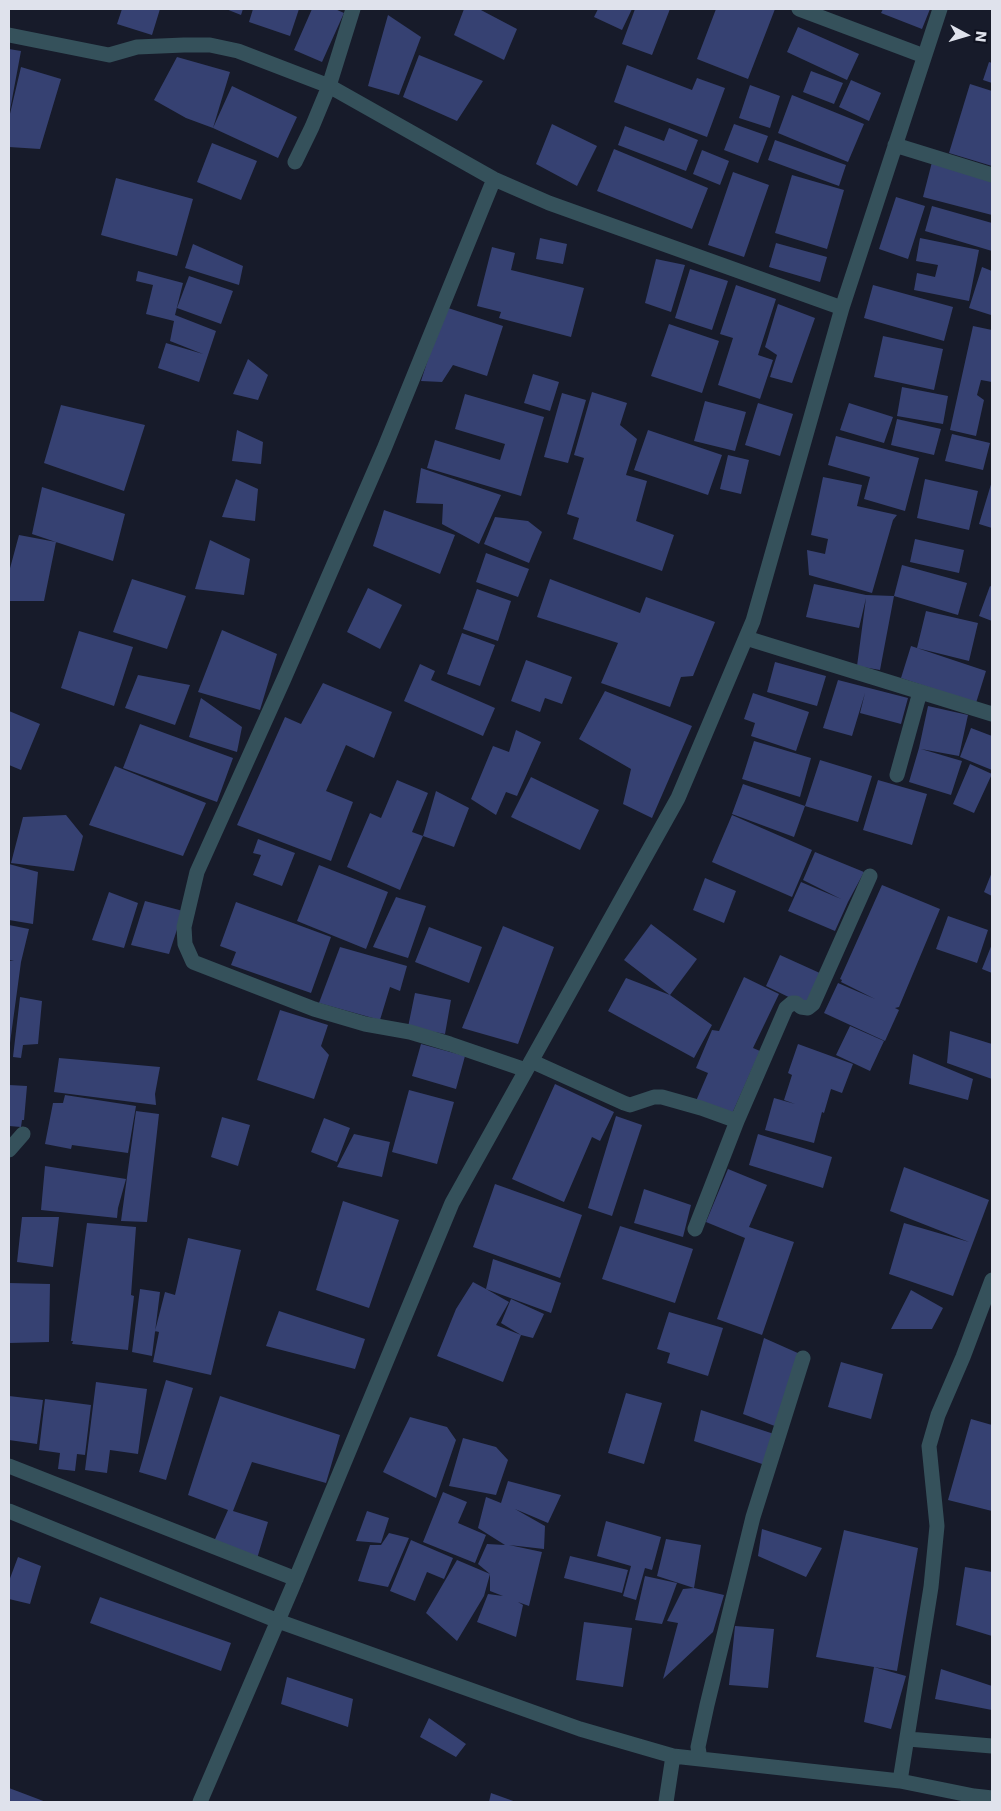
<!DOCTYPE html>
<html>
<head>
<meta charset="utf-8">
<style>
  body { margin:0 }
  #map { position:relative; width:1001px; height:1811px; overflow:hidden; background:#171b2a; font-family:"DejaVu Sans",sans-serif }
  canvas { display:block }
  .frame { position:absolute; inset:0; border:10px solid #dfe2ec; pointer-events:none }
  .north { position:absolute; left:941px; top:10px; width:50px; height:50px; -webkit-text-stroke:4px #0f1220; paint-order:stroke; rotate:96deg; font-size:14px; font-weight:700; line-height:20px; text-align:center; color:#dfe2ec }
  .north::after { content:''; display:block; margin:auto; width:18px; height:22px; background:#dfe2ec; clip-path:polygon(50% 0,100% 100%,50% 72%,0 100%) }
</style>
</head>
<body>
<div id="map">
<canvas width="1001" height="1811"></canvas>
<div class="frame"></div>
<div class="north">N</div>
</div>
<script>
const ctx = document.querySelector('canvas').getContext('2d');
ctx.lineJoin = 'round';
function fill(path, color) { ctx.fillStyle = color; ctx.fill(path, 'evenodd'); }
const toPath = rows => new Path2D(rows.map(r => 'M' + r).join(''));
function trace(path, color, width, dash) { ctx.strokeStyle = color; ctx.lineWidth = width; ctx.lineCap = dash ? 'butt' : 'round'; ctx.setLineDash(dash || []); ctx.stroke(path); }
fill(toPath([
  [122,9,160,9,152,35,117,24],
  [226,9,243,9,241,15],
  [253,9,299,9,290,36,249,22],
  [312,9,335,9,344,13,322,62,294,50],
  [464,9,479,9,517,29,504,60,454,35],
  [598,9,632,9,622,30,594,17],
  [635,9,670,9,652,55,622,44],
  [716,9,775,9,748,79,697,59],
  [883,9,930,9,922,29,881,13],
  [388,15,421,37,399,95,368,86],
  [798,27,859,54,847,80,787,52],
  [9,49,21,51,10,110,9,110],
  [419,55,483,81,457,121,403,97],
  [177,57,230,72,213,128,186,118,154,100],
  [989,62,992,63,992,83,983,80],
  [627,65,692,90,697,78,725,88,707,137,614,102],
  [21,67,61,79,40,149,9,147,9,118],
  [811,71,843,83,834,104,803,92],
  [851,80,881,93,869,121,839,107],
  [970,84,992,91,992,166,949,153],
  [750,85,780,96,770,128,739,118],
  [232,86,297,117,278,158,213,128],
  [792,95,864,124,848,162,778,133],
  [552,124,597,146,577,186,536,164],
  [734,124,768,136,758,163,724,150],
  [625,126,664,141,669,128,698,140,686,171,618,145],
  [775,140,846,165,839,186,768,160],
  [212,143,257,161,241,200,197,182],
  [614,149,708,188,692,229,597,191],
  [702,150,729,161,720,185,693,174],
  [932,162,992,177,992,215,923,197],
  [733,172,769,185,744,257,708,245],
  [792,175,844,190,827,249,775,233],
  [116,178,193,199,177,256,101,235],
  [896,197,925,206,908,259,879,249],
  [932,206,992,223,992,251,925,231],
  [540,238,567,244,563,264,536,259],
  [920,238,979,250,969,301,914,290,917,273,935,277,938,265,916,261],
  [776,243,827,257,820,282,769,267],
  [193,244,243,266,239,285,185,268],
  [492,247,515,253,511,270,584,288,571,337,499,318,501,312,477,306],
  [656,259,685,265,671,312,645,303],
  [982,267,992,271,992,309,991,315,969,308],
  [690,269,728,281,712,330,675,318],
  [138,271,183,283,175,315,216,331,199,382,158,368,166,343,203,354,170,341,174,321,146,314,153,285,136,281],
  [189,276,233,291,221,324,177,308],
  [736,285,776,299,758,355,773,360,760,399,718,385,733,338,720,334],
  [873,285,953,307,944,341,864,318],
  [778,304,815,318,792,383,770,377,777,355,765,347],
  [445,307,503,326,487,376,453,365,442,382,421,381],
  [669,324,719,341,702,393,651,376],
  [973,326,992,330,992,382,981,380,977,395,984,400,976,436,950,430],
  [883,336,943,349,934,390,874,377],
  [248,359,268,375,258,400,233,394],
  [533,374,559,382,550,411,524,403],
  [902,387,948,396,943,424,897,416],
  [592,392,627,403,620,425,637,439,626,475,647,481,636,521,674,535,662,571,573,539,579,518,567,514,584,458,574,455],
  [562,393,586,400,568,463,544,457],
  [465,394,544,417,521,496,427,468,435,440,500,460,505,444,455,429],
  [705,401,746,412,735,451,694,441],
  [758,403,793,414,780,456,745,445],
  [849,403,893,417,884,443,840,430],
  [61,405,145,425,124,491,44,463],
  [897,419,941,429,934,455,891,445],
  [237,430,263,442,261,464,232,461],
  [648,430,722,455,708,495,634,470],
  [952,434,990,443,983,470,945,461],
  [836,436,919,458,905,511,864,499,870,477,828,465],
  [728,455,749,460,741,494,720,489],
  [421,468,501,495,479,544,442,524,443,504,416,503],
  [823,477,862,485,857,506,897,515,893,520,872,593,809,575,807,550,825,554,828,539,811,535],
  [236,479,258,489,255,521,222,517],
  [925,479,978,491,969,530,917,518],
  [992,481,992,528,979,524],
  [42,487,125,514,113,561,32,534],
  [384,510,455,535,440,574,373,546],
  [495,517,528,521,542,532,529,563,484,544],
  [19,535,56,542,44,601,9,601,9,572],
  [915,539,964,550,959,573,910,562],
  [210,540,250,559,244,595,195,589],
  [486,553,529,569,518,597,476,582],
  [902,565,967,583,958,615,894,596,880,670,857,666,866,598,859,628,806,617,814,584,866,595,894,596],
  [132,579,186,596,167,649,113,632],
  [550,579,640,613,646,597,715,622,693,676,681,677,670,707,601,683,618,643,537,617],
  [990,586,992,587,992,621,979,616],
  [368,588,402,605,380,649,347,632],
  [477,589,511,601,498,641,463,629],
  [926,611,978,623,969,661,917,648],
  [222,630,277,654,260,710,198,692],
  [79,631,133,647,114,706,61,688],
  [462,633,495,645,480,686,447,674],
  [911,646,986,671,976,703,901,678],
  [526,660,572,677,562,704,545,698,540,712,511,701],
  [775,662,826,676,817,706,767,692],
  [420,664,435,671,431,680,495,708,483,736,404,701],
  [138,675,190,685,175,725,125,708],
  [838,680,908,698,901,724,860,713,865,693,852,736,823,728],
  [323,683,392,712,374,758,346,745,326,791,353,802,331,861,237,825,285,717,301,724],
  [605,691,692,726,652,818,623,804,631,769,579,739],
  [753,693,809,712,796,751,751,736,755,723,744,719],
  [201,698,242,727,237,752,189,737],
  [928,706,968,715,959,756,921,749,962,761,951,795,909,782,919,748],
  [9,711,40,724,21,770,9,765],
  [140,724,233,758,217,802,123,768],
  [971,728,992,736,992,770,960,757],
  [516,730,541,742,517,796,506,792,496,815,471,799,493,746,509,752],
  [754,741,811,758,800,797,742,779],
  [820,760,872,776,858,822,805,806,794,837,732,814,743,784,805,806],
  [970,764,992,774,974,813,953,804],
  [115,766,206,803,183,856,89,825],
  [531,777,599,810,580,850,511,817],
  [397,780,428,793,412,832,423,836,400,890,347,867,370,813,381,818],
  [878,780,927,794,912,845,863,830],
  [436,791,469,808,454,847,423,836],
  [66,815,83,836,74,871,11,863,23,817],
  [732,815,812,850,792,897,712,862],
  [258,839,295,853,282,886,253,875,261,855,253,853],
  [815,852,864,872,848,902,835,931,788,911,801,882,841,899,803,880],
  [9,864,38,872,33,924,9,920],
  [319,865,388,892,366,949,297,921],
  [992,872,992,896,984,892],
  [705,878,736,891,724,923,693,910],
  [882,885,940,909,899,1007,895,1008,899,1010,885,1041,824,1013,838,983,875,999,841,982,842,980,840,979],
  [109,892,138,903,124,948,92,940],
  [396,897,426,906,408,958,373,947],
  [145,901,183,911,169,954,131,945],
  [236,902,331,937,311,993,231,965,236,952,220,946],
  [948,916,988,930,977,963,936,949],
  [651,924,697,959,670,995,624,960],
  [9,925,29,929,21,962,10,1043,9,961,14,961,9,960],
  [503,926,554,947,518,1044,462,1028],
  [429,927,482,947,469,983,415,962],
  [992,944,992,973,982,969],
  [340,947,407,966,400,991,390,987,380,1020,319,1003],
  [780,955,822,974,807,1006,766,986],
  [744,977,779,994,753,1048,760,1051,731,1116,696,1101,708,1073,696,1068,712,1030,719,1031],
  [626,978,670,995,712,1025,694,1058,608,1011],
  [415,993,451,1000,445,1034,408,1027],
  [20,997,42,1001,38,1044,23,1045,21,1058,13,1057],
  [280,1010,328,1025,321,1046,329,1055,314,1099,257,1080],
  [850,1026,884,1041,870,1071,836,1055],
  [950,1031,992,1044,992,1079,947,1063],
  [421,1044,465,1056,456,1089,412,1076],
  [798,1044,853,1064,842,1093,831,1089,824,1113,822,1112,814,1143,765,1130,774,1098,795,1104,784,1100,792,1075,788,1073],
  [913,1054,973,1079,968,1100,909,1084],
  [59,1058,160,1067,155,1094,156,1105,54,1092],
  [555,1084,614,1112,600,1141,592,1137,564,1202,512,1179],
  [9,1085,27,1086,24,1120,22,1120,21,1127,9,1126],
  [409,1090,454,1102,437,1164,392,1152],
  [65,1095,136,1106,128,1153,72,1145,71,1149,45,1144,53,1103,63,1103],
  [136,1111,159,1114,147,1222,121,1221],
  [616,1116,642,1125,612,1216,588,1208],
  [222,1117,250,1125,238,1166,211,1157],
  [324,1118,350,1128,337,1162,311,1152],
  [354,1134,390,1142,382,1177,337,1167],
  [758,1134,832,1157,823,1188,749,1165],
  [45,1166,126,1179,118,1208,117,1218,41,1210],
  [904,1167,989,1200,953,1296,889,1274,904,1223,969,1242,890,1211],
  [728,1169,767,1185,749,1227,794,1242,762,1335,717,1319,745,1238,706,1222],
  [495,1184,582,1215,560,1278,473,1247],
  [644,1189,691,1205,683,1237,634,1223],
  [343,1201,399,1220,369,1308,316,1290],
  [22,1217,59,1217,53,1267,17,1262],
  [87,1223,136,1227,131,1295,134,1296,128,1350,72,1344,73,1341,71,1341],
  [620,1226,693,1249,675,1303,602,1279],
  [188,1238,241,1250,211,1375,153,1362,159,1332,155,1331,165,1292,175,1295],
  [493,1259,561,1283,551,1313,486,1289,509,1302,496,1325,521,1335,501,1323,511,1299,544,1314,533,1338,521,1335,503,1382,437,1356,456,1309,473,1282,486,1289],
  [9,1283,50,1284,49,1342,9,1343],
  [140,1289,160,1292,152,1356,132,1352],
  [911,1290,943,1308,932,1329,891,1329],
  [279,1311,365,1339,355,1369,266,1346],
  [669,1312,723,1328,708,1376,667,1363,670,1353,657,1349],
  [764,1338,800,1354,780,1428,743,1414],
  [841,1362,883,1374,871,1419,828,1407],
  [166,1380,193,1388,166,1480,139,1472],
  [96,1382,147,1389,138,1454,110,1450,107,1473,85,1470],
  [626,1393,662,1403,644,1464,608,1453],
  [9,1396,43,1400,37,1444,9,1440],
  [220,1396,340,1435,326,1483,252,1462,233,1511,268,1522,256,1562,212,1546,228,1510,188,1495],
  [45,1399,91,1405,85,1455,77,1454,75,1471,58,1469,60,1453,39,1450],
  [701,1410,777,1435,768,1466,694,1441],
  [410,1417,447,1427,456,1440,436,1498,383,1472],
  [971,1419,992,1425,992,1511,948,1500],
  [463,1438,496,1447,508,1460,496,1495,449,1486],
  [508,1481,561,1495,548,1523,515,1509,545,1526,544,1549,509,1545,542,1552,529,1606,518,1602,523,1605,516,1637,477,1622,488,1594,503,1596,490,1591,490,1574,484,1596,457,1641,426,1613,457,1560,490,1574,478,1564,487,1544,505,1545,478,1528,486,1497,501,1503],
  [443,1492,467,1502,458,1523,486,1535,475,1563,423,1542],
  [367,1511,389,1518,381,1543,356,1541],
  [606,1521,661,1537,652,1570,645,1568,636,1600,623,1596,631,1566,597,1556],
  [762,1529,822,1548,806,1577,758,1556],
  [844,1530,918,1548,897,1671,874,1667,906,1676,891,1729,864,1722,874,1667,816,1657],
  [389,1533,409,1538,388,1587,358,1581,370,1545,381,1545],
  [666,1539,701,1545,694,1588,657,1576],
  [411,1540,453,1558,444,1579,427,1572,415,1601,390,1591],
  [570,1556,628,1570,622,1593,564,1578],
  [18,1557,41,1566,30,1604,9,1599,9,1581],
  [965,1567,992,1572,992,1636,956,1625],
  [645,1576,677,1583,662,1624,635,1620],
  [694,1588,724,1595,713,1632,663,1679,678,1623,667,1621,683,1589],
  [100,1597,231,1643,221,1671,90,1623],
  [584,1622,632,1628,623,1687,576,1680],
  [735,1626,774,1629,768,1688,729,1685],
  [941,1669,992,1686,992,1710,935,1699],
  [287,1677,353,1699,348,1727,281,1704],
  [429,1718,466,1744,456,1757,420,1737],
  [9,1788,46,1802,9,1802],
  [491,1793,516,1802,489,1802]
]), '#364172');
trace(toPath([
  [799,9,924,56],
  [9,35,109,55,137,47,184,45,210,45,238,51,329,86,494,179,549,203,842,308],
  [895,145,992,175],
  [295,162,312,127,329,86,353,9],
  [494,179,384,449,283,681,197,872,184,927,185,944,193,962,314,1009,365,1024,410,1032,450,1044,526,1070],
  [746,638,992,714],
  [897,775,920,692],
  [531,1061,624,1103,630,1105,654,1097,662,1097,701,1108,737,1121],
  [9,1150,23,1134],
  [695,1229,737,1121,786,1008,792,1003,796,1003,801,1007,808,1008,813,1004,870,876],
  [9,1466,296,1579],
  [9,1511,278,1621,580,1729,673,1756,900,1781,974,1796,992,1798],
  [908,1739,992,1746],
  [700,1759,698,1747,707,1705,753,1517,803,1358],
  [900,1781,931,1587,937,1526,929,1446,938,1415,963,1357,992,1280],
  [200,1802,292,1588,452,1203,678,798,753,621,842,308,940,9],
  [666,1802,673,1756]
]), '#35515b', 15);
</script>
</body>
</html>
